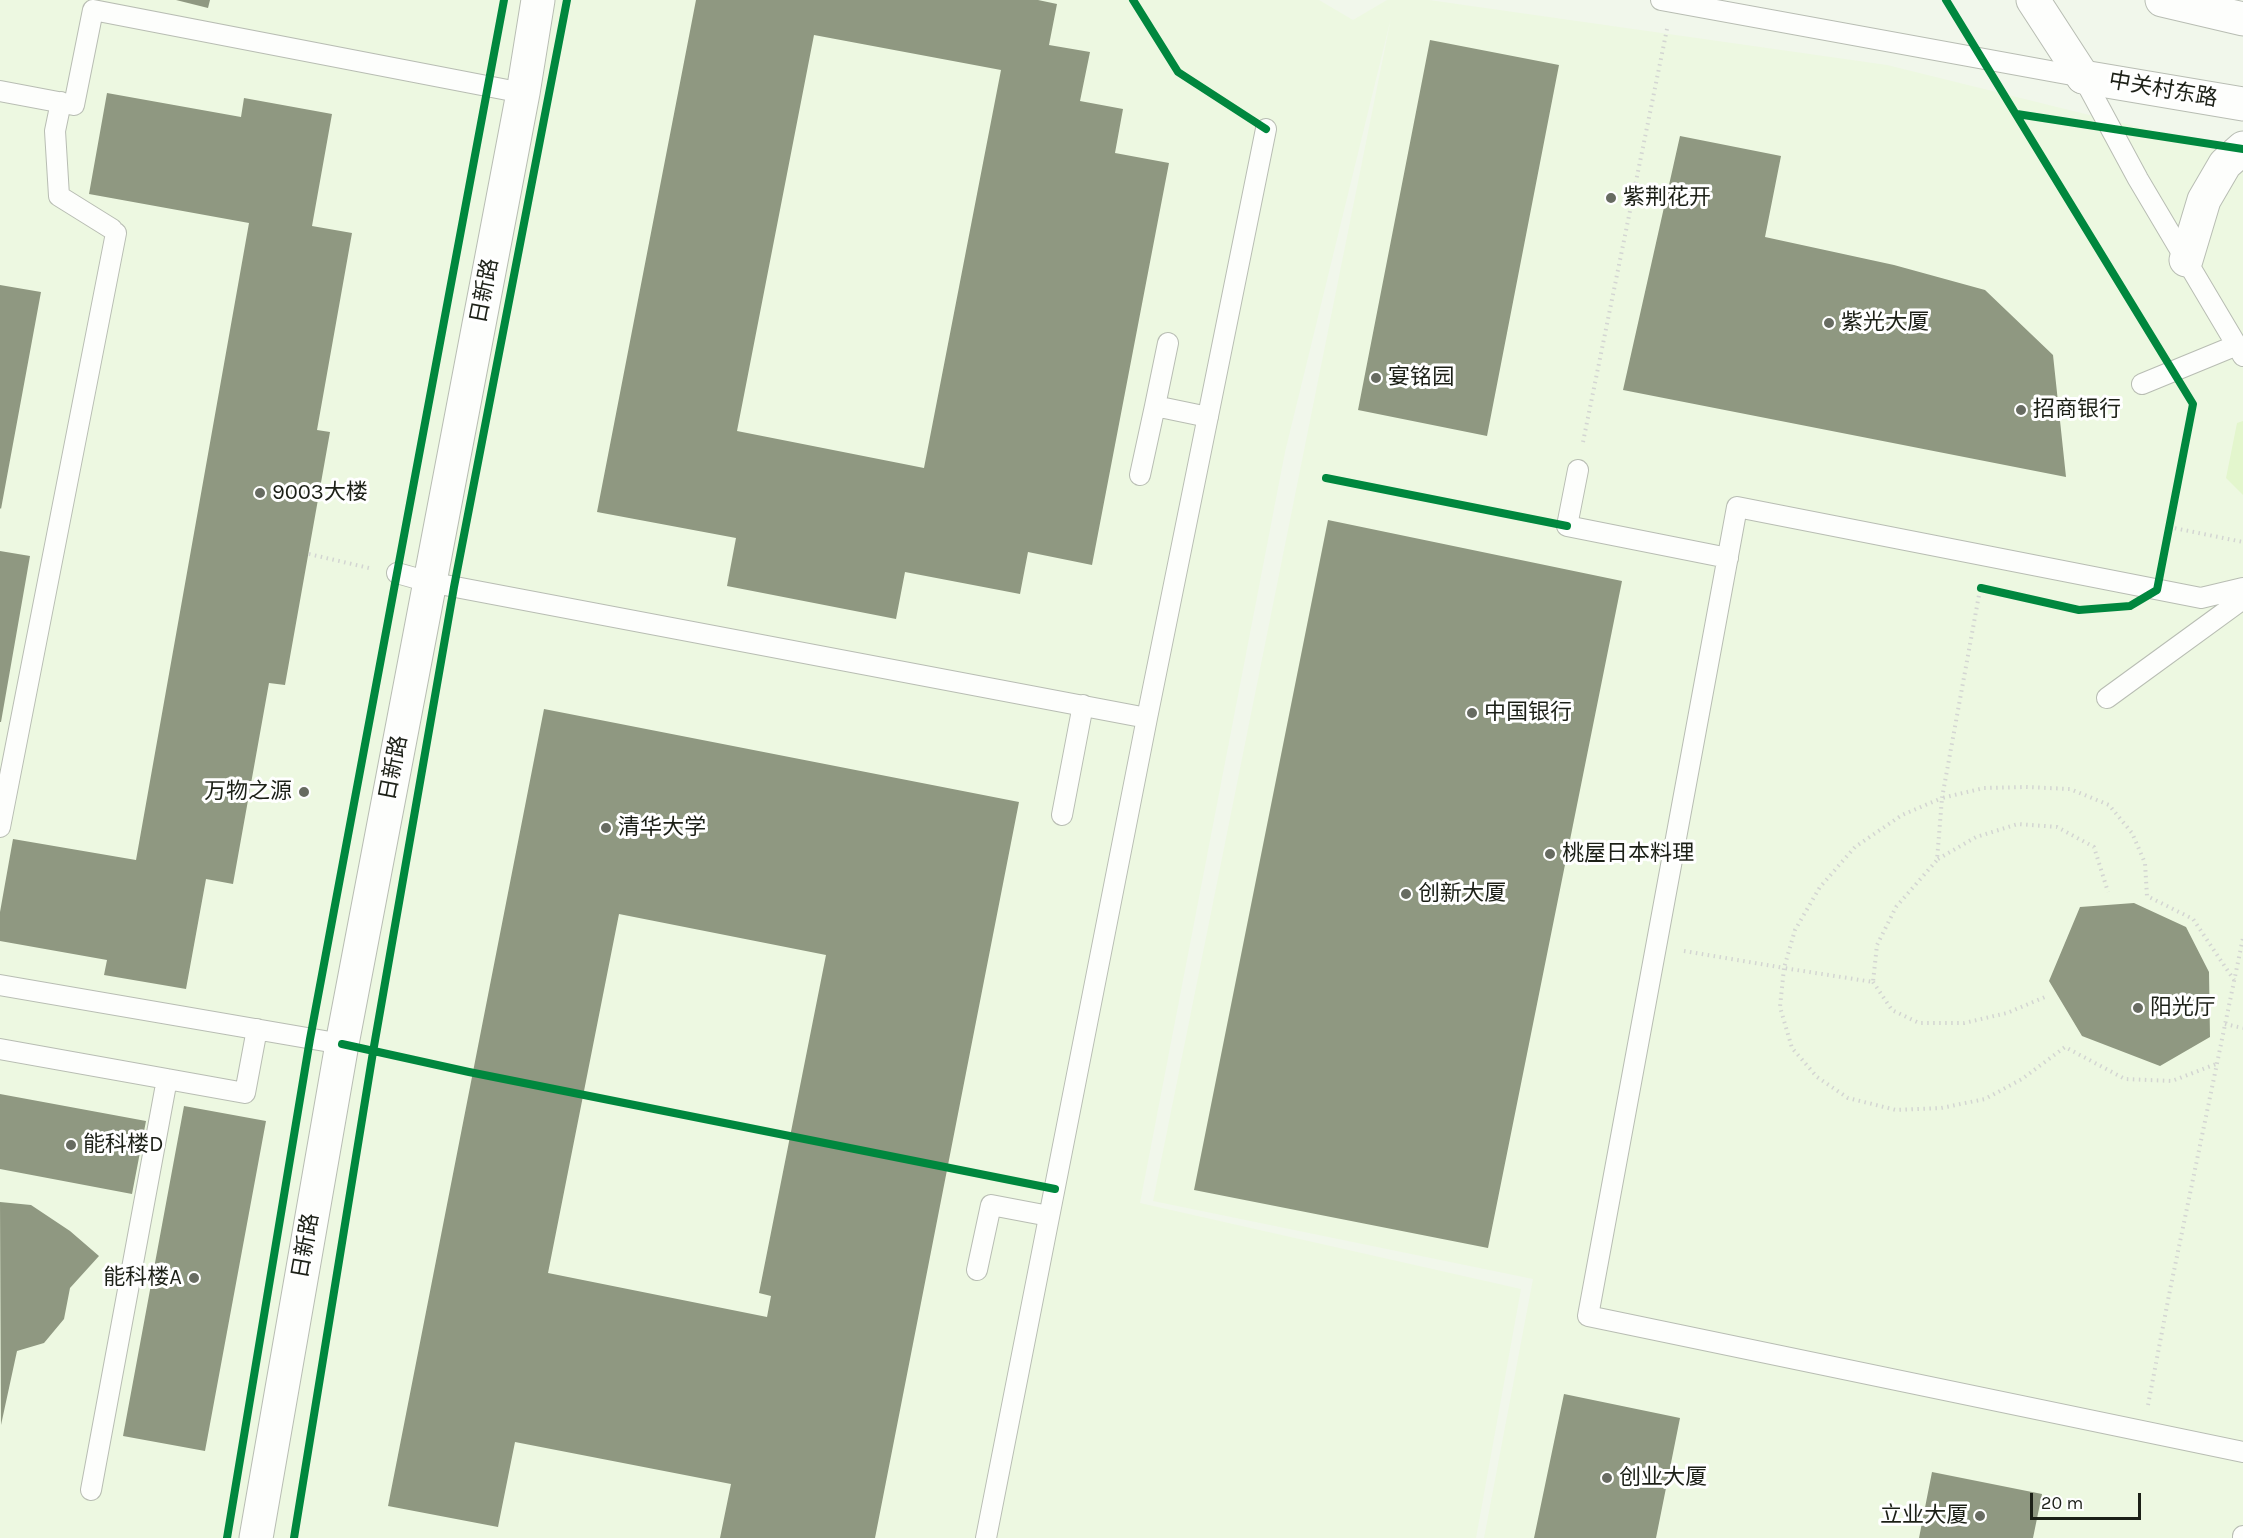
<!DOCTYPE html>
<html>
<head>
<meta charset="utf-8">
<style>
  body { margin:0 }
  #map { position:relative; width:2243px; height:1538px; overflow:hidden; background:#f1f7eb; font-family:Karla,sans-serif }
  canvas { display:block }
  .scale { position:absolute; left:2030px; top:1493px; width:111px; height:27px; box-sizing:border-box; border:3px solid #1c2017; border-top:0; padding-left:8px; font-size:18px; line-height:21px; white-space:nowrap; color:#1c2017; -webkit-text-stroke:4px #fff; paint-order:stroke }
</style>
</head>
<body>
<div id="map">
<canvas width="2243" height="1538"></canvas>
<div class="scale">20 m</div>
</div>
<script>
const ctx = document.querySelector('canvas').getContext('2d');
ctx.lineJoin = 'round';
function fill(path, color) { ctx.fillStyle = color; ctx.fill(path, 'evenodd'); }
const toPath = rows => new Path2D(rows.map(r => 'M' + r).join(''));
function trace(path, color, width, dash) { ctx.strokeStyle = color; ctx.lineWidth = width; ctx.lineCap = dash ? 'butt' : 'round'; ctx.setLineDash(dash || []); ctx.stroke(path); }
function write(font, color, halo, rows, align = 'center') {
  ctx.font = font + ' Karla,"Noto Sans SC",sans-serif'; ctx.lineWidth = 6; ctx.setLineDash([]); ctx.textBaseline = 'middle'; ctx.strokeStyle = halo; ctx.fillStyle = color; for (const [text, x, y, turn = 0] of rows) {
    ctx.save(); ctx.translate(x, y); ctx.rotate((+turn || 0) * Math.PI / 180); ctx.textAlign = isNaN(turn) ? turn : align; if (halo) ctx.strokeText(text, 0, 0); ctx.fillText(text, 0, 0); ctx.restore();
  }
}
fill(toPath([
  [0,0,1319,0,1353,20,1387,0,1429,0,1887,65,2243,153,2243,1538,1484,1538,1533,1279,1153,1201,1391,18,1285,452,1140,1203,1521,1289,1476,1538,0,1538]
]), '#edf8e1');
fill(toPath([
  [2243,421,2243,495,2226,478,2237,423]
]), '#e3f6cd');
fill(toPath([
  [176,0,210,0,208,8],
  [696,0,1038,0,1057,4,1049,45,1090,52,1080,101,1123,109,1115,153,1169,163,1092,565,1028,552,1020,594,905,572,896,619,727,586,736,538,597,512],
  [814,35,1001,70,924,468,737,431],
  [1430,40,1559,65,1487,436,1358,410],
  [107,93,241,117,244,98,332,114,312,226,352,233,317,430,330,432,285,685,269,683,233,884,206,879,186,989,104,975,107,960,0,941,0,912,13,839,136,860,249,223,89,194],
  [1680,136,1781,156,1765,237,1894,265,1985,290,2053,355,2066,477,1623,390],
  [0,285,41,292,1,509,0,508],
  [1328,520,1622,581,1488,1248,1194,1190],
  [0,551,30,556,1,722,0,722],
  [544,709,1019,802,875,1538,720,1538,731,1484,515,1442,498,1527,388,1506],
  [619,914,826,955,759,1293,771,1296,767,1317,548,1273],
  [2134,903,2186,927,2209,972,2210,1037,2160,1066,2082,1036,2049,981,2080,907],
  [0,1094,146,1121,132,1194,0,1169],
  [184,1106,266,1121,205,1451,123,1436],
  [0,1202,31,1205,70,1231,99,1256,70,1288,64,1319,44,1343,17,1351,1,1425],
  [1564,1394,1680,1418,1656,1538,1534,1538],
  [1932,1472,2042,1494,2033,1538,1919,1538]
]), '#8f9881');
const service = toPath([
  [1661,0,2083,77,2138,179,2243,356],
  [0,91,74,105,93,10,523,93],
  [61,102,55,131,59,196,112,229],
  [2142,384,2237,345],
  [1155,406,1168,343],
  [1578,470,1567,526,1728,558],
  [1140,475,1155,406,1208,417],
  [397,573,429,582,1147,718],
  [2243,588,2201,598,1737,507,1588,1316,2243,1452],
  [2107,698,2243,599],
  [1062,815,1083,705],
  [0,827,116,233],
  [0,985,342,1044],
  [0,1049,245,1093,257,1029],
  [977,1270,991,1205,1049,1216],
  [91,1490,167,1079],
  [986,1538,1147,718,1266,129],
  [2243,1538,2243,1536]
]);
const minor = toPath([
  [256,1538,342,1044,523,93,538,0]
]);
const tertiary = toPath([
  [2033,0,2083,77]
]);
const secondary = toPath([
  [2162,0,2243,19],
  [2083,77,2243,104],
  [2186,260,2204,200,2225,164,2243,148]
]);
trace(service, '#b8bdb3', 22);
trace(minor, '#b8bdb3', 35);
trace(tertiary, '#b8bdb3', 35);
trace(secondary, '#b8bdb3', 35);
trace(toPath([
  [1583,442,1667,29],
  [2169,527,2243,542],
  [309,554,369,568],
  [1981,584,1942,798,1902,815,1855,847,1820,887,1795,930,1784,968,1873,982,1877,945,1896,907,1937,860,1942,798,1984,788,2026,787,2070,789,2109,805,2132,833,2145,863,2147,896,2193,919,2234,980],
  [1938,859,1976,837,2018,824,2057,827,2094,847,2108,892],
  [1684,951,1784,968,1780,1007,1792,1048,1817,1077,1848,1098,1896,1110,1941,1108,1985,1099,2022,1079,2065,1047,2125,1079,2172,1081,2216,1064],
  [1873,982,1892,1010,1919,1023,1964,1023,2007,1013,2045,997],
  [2225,1024,2243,1028],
  [2148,1405,2170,1290,2243,938]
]), '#d3d5d2', 4, [1.5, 4.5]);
trace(service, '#fdfefc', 20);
trace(minor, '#fdfefc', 33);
trace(tertiary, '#fdfefc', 33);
trace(secondary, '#fdfefc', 33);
trace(toPath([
  [1133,0,1178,72,1266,129],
  [1946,0,2193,404,2157,590,2130,606,2079,610,1981,588],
  [2017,114,2243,149],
  [1326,478,1567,526],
  [342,1044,469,1072,1055,1189],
  [227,1538,310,1039,504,0],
  [294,1538,373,1052,454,587,567,0]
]), '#00873e', 8);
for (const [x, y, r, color] of [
  [1611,198,6,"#676b61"],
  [1829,323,6,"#676b61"],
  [1376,378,6,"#676b61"],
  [2021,410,6,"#676b61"],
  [260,493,6,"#676b61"],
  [1472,713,6,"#676b61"],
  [304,792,6,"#676b61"],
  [606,828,6,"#676b61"],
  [1550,854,6,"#676b61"],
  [1406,894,6,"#676b61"],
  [2138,1008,6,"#676b61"],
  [71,1145,6,"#676b61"],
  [194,1278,6,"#676b61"],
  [1607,1478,6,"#676b61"],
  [1980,1516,6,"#676b61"]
]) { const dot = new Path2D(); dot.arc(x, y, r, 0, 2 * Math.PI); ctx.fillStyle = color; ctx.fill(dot); trace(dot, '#fff', 2); }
write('22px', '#1c2017', '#fff', [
  ["中关村东路",2163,90,10],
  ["日新路",485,291,-79],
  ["日新路",394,768,-79],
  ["日新路",306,1246,-80]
]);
write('22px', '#1c2017', '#fff', [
  ["紫荆花开",1623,198],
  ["紫光大厦",1841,323],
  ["宴铭园",1388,378],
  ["招商银行",2033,410],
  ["9003大楼",272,493],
  ["中国银行",1484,713],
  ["万物之源",292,792,"right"],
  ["清华大学",618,828],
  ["桃屋日本料理",1562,854],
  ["创新大厦",1418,894],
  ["阳光厅",2150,1008],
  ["能科楼D",83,1145],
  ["能科楼A",182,1278,"right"],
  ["创业大厦",1619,1478],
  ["立业大厦",1968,1516,"right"]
], 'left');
</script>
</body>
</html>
